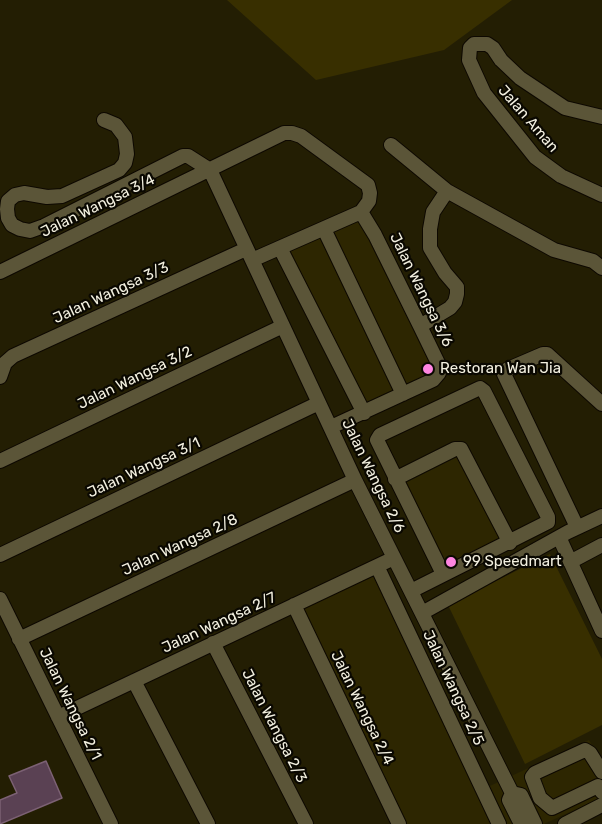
<!DOCTYPE html>
<html>
<head>
<meta charset="utf-8">
<style>
  body { margin:0 }
  canvas { display:block; background:#231e03 }
</style>
</head>
<body>
<canvas width="602" height="824"></canvas>
<script>
const ctx = document.querySelector('canvas').getContext('2d');
ctx.lineJoin = 'round';
function fill(path, color) { ctx.fillStyle = color; ctx.fill(path, 'evenodd'); }
const toPath = rows => new Path2D(rows.map(r => 'M' + r).join(''));
function trace(path, color, width, dash) { ctx.strokeStyle = color; ctx.lineWidth = width; ctx.lineCap = dash ? 'butt' : 'round'; ctx.setLineDash(dash || []); ctx.stroke(path); }
function write(font, color, halo, rows, align = 'center') {
  ctx.font = font + ' Rubik,sans-serif'; ctx.lineWidth = 4.5; ctx.setLineDash([]); ctx.textBaseline = 'middle'; ctx.strokeStyle = halo; ctx.fillStyle = color; for (const [text, x, y, turn = 0] of rows) {
    ctx.save(); ctx.translate(x, y); ctx.rotate((+turn || 0) * Math.PI / 180); ctx.textAlign = isNaN(turn) ? turn : align; if (halo) ctx.strokeText(text, 0, 0); ctx.fillText(text, 0, 0); ctx.restore();
  }
}
fill(toPath([
  [360,217,435,367,433,375,365,408,284,250],
  [457,453,503,542,445,569,401,482],
  [377,573,479,791,589,740,602,763,602,797,544,824,404,824,303,608]
]), '#2d2601');
fill(toPath([
  [227,0,512,0,444,50,316,80],
  [550,554,602,659,602,725,525,764,448,605]
]), '#382f00');
const building = toPath([
  [46,761,62,798,0,824,0,800,17,793,9,776,46,761]
]);
fill(building, '#5a4153');
trace(building, '#7c6174', 1.5);
const minor = toPath([
  [602,117,565,108,520,78,501,60,493,48,487,44,474,44,470,48,469,60,484,93,535,157,561,176,602,195],
  [104,120,116,125,125,137,127,154,125,163,119,170,62,196,47,197,24,193,15,195,8,201,7,209,8,218,12,225,20,229,30,231,44,226,183,156,188,156,210,170],
  [391,145,447,191,554,250,593,261,602,268],
  [210,170,355,480,512,793,521,795,535,824],
  [324,229,403,394],
  [280,248,364,413],
  [252,260,361,212],
  [0,272,284,133,292,133,301,136,368,185,370,193,369,201,361,212],
  [420,326,450,308,455,302,457,294,457,287,445,273,430,248,430,229,433,212,447,191],
  [0,377,5,363,13,356,246,249],
  [331,427,433,380,439,373,438,363,420,326,375,235,361,212],
  [0,461,283,326],
  [395,479,455,449,461,449,510,543],
  [577,527,504,374,508,369,543,354,547,354,602,404],
  [559,537,602,631],
  [0,555,319,403],
  [570,562,602,545],
  [377,566,499,824],
  [411,591,548,522,548,517,484,391,480,388,380,435,377,440,443,574],
  [0,599,111,824],
  [294,605,399,824],
  [422,613,568,532,602,516],
  [19,639,355,480],
  [213,643,306,824],
  [134,681,208,824],
  [58,717,394,558],
  [602,772,590,753,585,750,535,773,532,777,540,798,552,808,598,786,602,792],
  [512,793,509,800,521,824],
  [565,824,602,805]
]);
trace(minor, '#0d0800', 16);
trace(minor, '#5b5538', 14);
for (const [x, y, r, color] of [
  [428,369,6,"#fe86e1"],
  [451,562,6,"#fe86e1"]
]) { const dot = new Path2D(); dot.arc(x, y, r, 0, 2 * Math.PI); ctx.fillStyle = color; ctx.fill(dot); trace(dot, '#0a0801', 2); }
write('15px', '#f3f0e0', '#0a0801', [
  ["Jalan Aman",528,119,49],
  ["Jalan Wangsa 3/4",98,206,-26],
  ["Jalan Wangsa 3/6",421,290,64],
  ["Jalan Wangsa 3/3",111,293,-25],
  ["Jalan Wangsa 3/2",135,378,-26],
  ["Jalan Wangsa 3/1",144,468,-25],
  ["Jalan Wangsa 2/6",373,476,64],
  ["Jalan Wangsa 2/8",180,545,-25],
  ["Jalan Wangsa 2/7",219,623,-25],
  ["Jalan Wangsa 2/5",453,688,65],
  ["Jalan Wangsa 2/1",70,704,64],
  ["Jalan Wangsa 2/4",362,708,64],
  ["Jalan Wangsa 2/3",274,726,63]
]);
write('15px', '#f3f0e0', '#0a0801', [
  ["Restoran Wan Jia",440,369],
  ["99 Speedmart",463,562]
], 'left');
</script>
</body>
</html>
